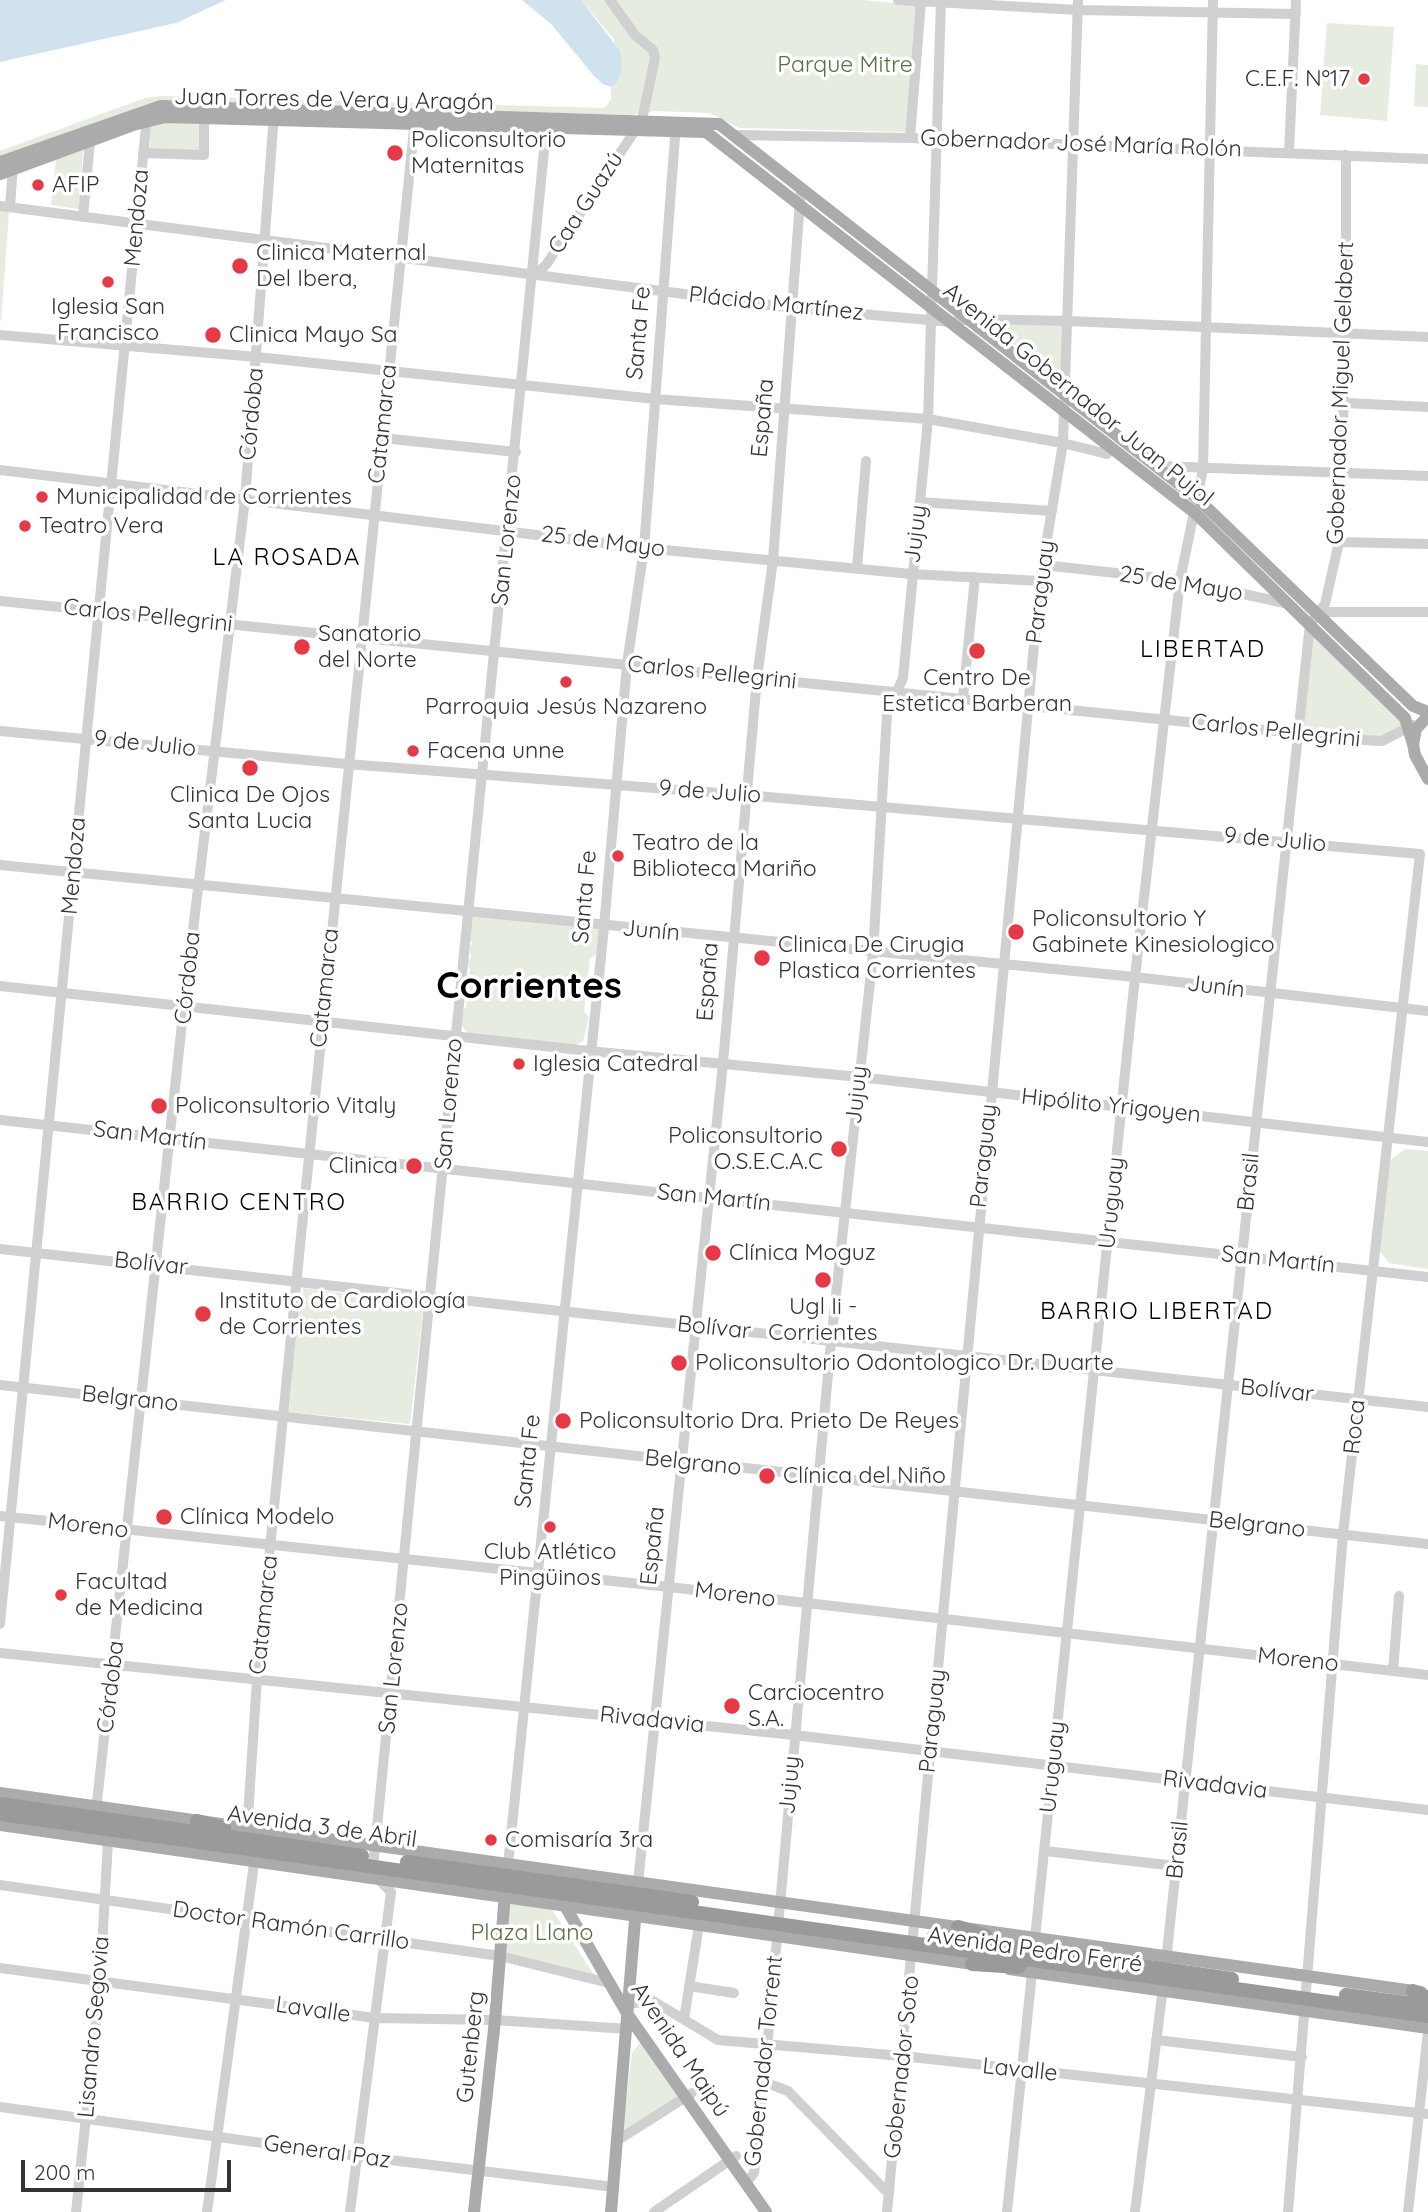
<!DOCTYPE html>
<html>
<head>
<meta charset="utf-8">
<style>
  body { margin:0 }
  #map { position:relative; width:1428px; height:2212px; overflow:hidden; background:#fff; font-family:Quicksand,sans-serif }
  canvas { display:block }
  .scale { position:absolute; left:21px; top:2160px; width:210px; height:32px; box-sizing:border-box; border:4px solid #333; border-top:0; padding-left:9px; font-size:21px; line-height:24px; white-space:nowrap; color:#333; -webkit-text-stroke:5px #fff; paint-order:stroke }
</style>
</head>
<body>
<div id="map">
<canvas width="1428" height="2212"></canvas>
<div class="scale">200 m</div>
</div>
<script>
const ctx = document.querySelector('canvas').getContext('2d');
ctx.lineJoin = 'round';
function fill(path, color) { ctx.fillStyle = color; ctx.fill(path, 'evenodd'); }
const toPath = rows => new Path2D(rows.map(r => 'M' + r).join(''));
function trace(path, color, width, dash) { ctx.strokeStyle = color; ctx.lineWidth = width; ctx.lineCap = dash ? 'butt' : 'round'; ctx.setLineDash(dash || []); ctx.stroke(path); }
function write(font, color, halo, rows, align = 'center') {
  ctx.font = font + ' Quicksand,sans-serif'; ctx.lineWidth = 7; ctx.setLineDash([]); ctx.textBaseline = 'middle'; ctx.strokeStyle = halo; ctx.fillStyle = color; for (const [text, x, y, turn = 0] of rows) {
    ctx.save(); ctx.translate(x, y); ctx.rotate((+turn || 0) * Math.PI / 180); ctx.textAlign = isNaN(turn) ? turn : align; if (halo) ctx.strokeText(text, 0, 0); ctx.fillText(text, 0, 0); ctx.restore();
  }
}
fill(toPath([
  [581,0,863,0,917,5,906,132,740,128,709,113,655,111,632,115,162,102,0,159,0,151,145,98,161,96,605,108,611,100,611,87,616,84,614,39],
  [1327,23,1394,27,1387,121,1320,115],
  [1416,64,1428,65,1428,107,1414,106],
  [159,122,201,123,200,154,149,152,151,126],
  [83,148,79,209,51,205,56,158],
  [0,210,9,212,1,321,0,321],
  [987,322,1063,324,1061,384],
  [1313,632,1400,717,1403,725,1379,738,1302,728],
  [471,913,599,927,597,954,590,958,584,1011,589,1017,583,1041,575,1046,468,1034,460,1023,461,1010,466,1008,470,970,467,961,471,958,469,947,473,942,468,941],
  [1405,1149,1428,1151,1428,1269,1389,1263,1376,1246,1386,1163],
  [303,1288,360,1295,369,1292,386,1298,424,1302,410,1424,289,1412,299,1300,302,1300],
  [508,1903,551,1908,594,1975,504,1953],
  [640,2043,679,2096,622,2133,632,2053]
]), '#e6ecdf');
fill(toPath([
  [0,0,226,0,176,23,0,62],
  [522,0,581,0,620,51,622,70,616,84,611,87,603,84,594,76,552,25]
]), '#cfe2ee');
trace(toPath([
  [898,0,1078,10,1296,14],
  [734,135,910,138,1428,159],
  [910,138,921,1],
  [1289,152,1296,0],
  [143,153,204,155,204,117],
  [0,206,793,308,952,322,969,319,1069,321,1428,337],
  [10,207,13,165],
  [83,217,90,141],
  [534,275,546,265,642,120,655,58,653,50,635,35,610,0],
  [0,335,257,357,655,399,928,419,1063,443,1107,454],
  [1345,403,1428,407],
  [382,438,516,452],
  [1158,466,1428,476],
  [0,470,644,548,911,574,1040,581],
  [920,502,1052,511],
  [1339,542,1428,544],
  [1043,565,1180,580,1289,604],
  [857,568,866,461],
  [0,601,1364,740,1382,741,1413,725],
  [1317,612,1428,612],
  [963,698,975,577],
  [0,731,347,764,745,795,1420,854],
  [0,865,1135,977,1428,1011],
  [0,986,589,1051,859,1077,1428,1142],
  [0,1120,1428,1277],
  [0,1249,1428,1407],
  [0,1385,1428,1544],
  [0,1516,669,1587,1428,1675],
  [0,1624,147,116],
  [0,1653,794,1735,1428,1810],
  [1393,1671,1399,1596],
  [96,1811,184,1005,245,499,274,114],
  [247,1831,257,1679,301,1236,415,119],
  [1045,1851,1176,1866],
  [508,1865,604,927,627,664,644,548,676,124],
  [638,1883,723,1063,757,678,773,560,801,188],
  [0,1885,500,1956,609,1983],
  [1035,1938,1135,977,1180,580,1203,469,1213,0],
  [1166,1961,1310,624,1325,604,1339,542,1346,333,1346,155],
  [0,1968,375,2018,495,2020,628,2029],
  [689,1986,734,1993],
  [625,2004,653,2001,718,2040,902,2056,1428,2114],
  [684,2019,699,1925],
  [1156,2040,1302,2057],
  [764,2082,788,2091,889,2194],
  [0,2107,357,2156,614,2187],
  [618,2140,692,2093],
  [746,2183,754,2173,764,2082,831,1341,873,954,887,714,903,678,928,419,941,0],
  [76,2212,100,1983,108,1841,105,1837],
  [207,2212,255,1856],
  [350,2212,391,1892,373,1874,373,1867,547,121],
  [654,2212,736,2156],
  [887,2212,1040,581,1063,443,1078,0],
  [1007,2212,1032,1973],
  [1135,2212,1163,1987],
  [1288,2212,1343,1534,1420,854],
  [1408,2212,1428,2032]
]), '#d0d0d0', 10);
trace(toPath([
  [0,162,161,106,719,124,1198,499,1413,706,1428,712],
  [0,174,133,125,165,117,706,132,1195,513,1405,718,1413,744],
  [1428,716,1416,729,1413,744,1415,755,1428,779],
  [0,1793,1421,1992],
  [0,1825,980,1965],
  [565,1906,628,2015,766,2212],
  [1009,1969,1428,2028],
  [474,2212,495,2020,505,1893],
  [611,2212,636,1908]
]), '#ababab', 12);
trace(toPath([
  [0,1804,362,1856],
  [0,1814,1428,2016],
  [197,1821,224,1828],
  [407,1862,692,1902],
  [958,1927,986,1936],
  [934,1936,1232,1979],
  [972,1964,1019,1967],
  [1413,1991,1428,1998],
  [1346,1995,1428,2006]
]), '#9a9a9a', 14);
for (const [x, y, r, color] of [
  [1364,79,7,"#e63946"],
  [395,153,9,"#e63946"],
  [38,185,7,"#e63946"],
  [240,266,9,"#e63946"],
  [108,282,7,"#e63946"],
  [213,335,9,"#e63946"],
  [42,497,7,"#e63946"],
  [25,526,7,"#e63946"],
  [302,647,9,"#e63946"],
  [977,651,9,"#e63946"],
  [566,682,7,"#e63946"],
  [413,751,7,"#e63946"],
  [250,768,9,"#e63946"],
  [618,856,7,"#e63946"],
  [1016,932,9,"#e63946"],
  [762,958,9,"#e63946"],
  [519,1064,7,"#e63946"],
  [159,1106,9,"#e63946"],
  [839,1149,9,"#e63946"],
  [414,1166,9,"#e63946"],
  [713,1253,9,"#e63946"],
  [823,1280,9,"#e63946"],
  [203,1314,9,"#e63946"],
  [679,1363,9,"#e63946"],
  [563,1421,9,"#e63946"],
  [767,1476,9,"#e63946"],
  [164,1517,9,"#e63946"],
  [550,1527,7,"#e63946"],
  [61,1595,7,"#e63946"],
  [732,1706,9,"#e63946"],
  [491,1840,7,"#e63946"]
]) { const dot = new Path2D(); dot.arc(x, y, r, 0, 2 * Math.PI); ctx.fillStyle = color; ctx.fill(dot); trace(dot, '#fff', 2.5); }
write('23px', '#56703f', '#fff', [
  ["Parque Mitre",845,65],
  ["Plaza Llano",532,1933]
]);
write('23px', '#333', '#fff', [
  ["C.E.F. Nº17",1350,79,"right"],
  ["Policonsultorio",411,140],
  ["Maternitas",411,166],
  ["AFIP",52,185],
  ["Clinica Maternal",256,253],
  ["Del Ibera,",256,279],
  ["Iglesia San",108,307,"center"],
  ["Francisco",108,333,"center"],
  ["Clinica Mayo Sa",229,335],
  ["Municipalidad de Corrientes",56,497],
  ["Teatro Vera",39,526],
  ["Sanatorio",318,634],
  ["del Norte",318,660],
  ["Centro De",977,678,"center"],
  ["Estetica Barberan",977,704,"center"],
  ["Parroquia Jesús Nazareno",566,707,"center"],
  ["Facena unne",427,751],
  ["Clinica De Ojos",250,795,"center"],
  ["Santa Lucia",250,821,"center"],
  ["Teatro de la",632,843],
  ["Biblioteca Mariño",632,869],
  ["Policonsultorio Y",1032,919],
  ["Gabinete Kinesiologico",1032,945],
  ["Clinica De Cirugia",778,945],
  ["Plastica Corrientes",778,971],
  ["Iglesia Catedral",533,1064],
  ["Policonsultorio Vitaly",175,1106],
  ["Policonsultorio",823,1136,"right"],
  ["O.S.E.C.A.C",823,1162,"right"],
  ["Clinica",398,1166,"right"],
  ["Clínica Moguz",729,1253],
  ["Instituto de Cardiología",219,1301],
  ["de Corrientes",219,1327],
  ["Ugl Ii -",823,1307,"center"],
  ["Corrientes",823,1333,"center"],
  ["Policonsultorio Odontologico Dr. Duarte",695,1363],
  ["Policonsultorio Dra. Prieto De Reyes",579,1421],
  ["Clínica del Niño",783,1476],
  ["Clínica Modelo",180,1517],
  ["Club Atlético",550,1552,"center"],
  ["Pingüinos",550,1578,"center"],
  ["Facultad",75,1582],
  ["de Medicina",75,1608],
  ["Carciocentro",748,1693],
  ["S.A.",748,1719],
  ["Comisaría 3ra",505,1840]
], 'left');
write('23px', '#333', '#fff', [
  ["Juan Torres de Vera y Aragón",334,100,1],
  ["Gobernador José María Rolón",1081,144,2],
  ["Caa Guazú",586,203,-57],
  ["Mendoza",137,218,-85],
  ["Plácido Martínez",776,304,6],
  ["Santa Fe",639,333,-85],
  ["Gobernador Miguel Gelabert",1341,393,-88],
  ["Avenida Gobernador Juan Pujol",1078,395,39],
  ["Córdoba",252,414,-85],
  ["España",763,418,-85],
  ["Catamarca",383,424,-84],
  ["Jujuy",916,534,-83],
  ["San Lorenzo",507,540,-84],
  ["25 de Mayo",603,542,7],
  ["25 de Mayo",1181,584,9],
  ["Paraguay",1041,592,-83],
  ["Carlos Pellegrini",148,616,6],
  ["Carlos Pellegrini",712,673,6],
  ["Carlos Pellegrini",1276,731,6],
  ["9 de Julio",145,744,6],
  ["9 de Julio",710,792,4],
  ["9 de Julio",1275,840,5],
  ["Mendoza",74,866,-85],
  ["Santa Fe",585,897,-85],
  ["Junín",651,931,5],
  ["Córdoba",188,978,-84],
  ["España",708,982,-86],
  ["Junín",1216,987,7],
  ["Catamarca",325,988,-84],
  ["Jujuy",857,1095,-84],
  ["San Lorenzo",449,1104,-85],
  ["Hipólito Yrigoyen",1111,1106,6],
  ["San Martín",150,1136,7],
  ["Paraguay",984,1156,-84],
  ["Brasil",1249,1182,-84],
  ["San Martín",714,1198,6],
  ["Uruguay",1112,1203,-84],
  ["San Martín",1278,1260,6],
  ["Bolívar",151,1264,6],
  ["Bolívar",714,1328,6],
  ["Bolívar",1277,1391,6],
  ["Belgrano",130,1399,6],
  ["Roca",1355,1427,-84],
  ["Santa Fe",528,1461,-84],
  ["Belgrano",693,1463,6],
  ["Belgrano",1257,1525,6],
  ["Moreno",88,1526,7],
  ["España",653,1546,-84],
  ["Moreno",735,1595,7],
  ["Catamarca",264,1615,-84],
  ["Moreno",1298,1660,6],
  ["San Lorenzo",394,1668,-84],
  ["Córdoba",111,1687,-83],
  ["Rivadavia",652,1720,6],
  ["Paraguay",933,1721,-84],
  ["Uruguay",1053,1767,-84],
  ["Jujuy",790,1785,-85],
  ["Rivadavia",1215,1785,7],
  ["Avenida 3 de Abril",322,1827,8],
  ["Brasil",1178,1850,-84],
  ["Doctor Ramón Carrillo",291,1926,8],
  ["Avenida Pedro Ferré",1035,1950,8],
  ["Lavalle",313,2010,8],
  ["Lisandro Segovia",94,2027,-85],
  ["Gutenberg",471,2047,-84],
  ["Avenida Maipú",680,2050,56],
  ["Gobernador Torrent",764,2061,-84],
  ["Gobernador Soto",902,2067,-84],
  ["Lavalle",1020,2070,6],
  ["General Paz",327,2152,8]
]);
ctx.letterSpacing = '2px';
write('24px', '#000', '#fff', [
  ["LA ROSADA",287,558],
  ["LIBERTAD",1203,650],
  ["BARRIO CENTRO",239,1203],
  ["BARRIO LIBERTAD",1157,1312]
]);
ctx.letterSpacing = '0px';
write('bold 37px', '#000', '#fff', [
  ["Corrientes",529,987]
]);
</script>
</body>
</html>
